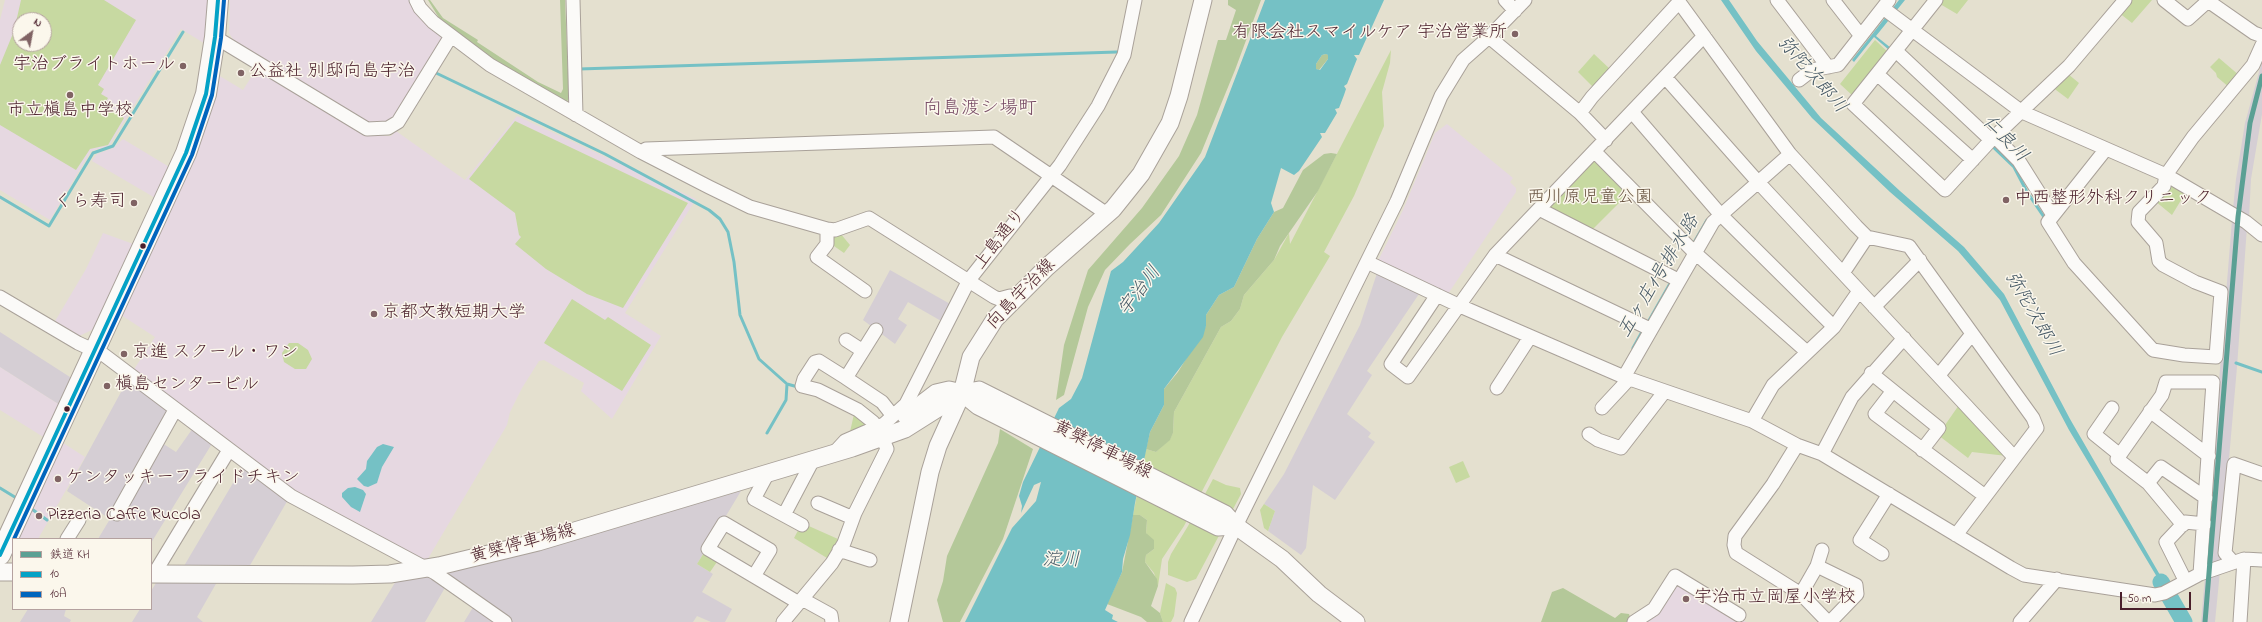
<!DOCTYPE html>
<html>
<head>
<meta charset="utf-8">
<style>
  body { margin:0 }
  #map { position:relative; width:2262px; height:622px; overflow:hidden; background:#e4e0cf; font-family:"Indie Flower","Klee One",sans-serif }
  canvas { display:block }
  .legend { position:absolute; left:12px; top:538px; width:140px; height:72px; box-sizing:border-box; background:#fbf7ec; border:1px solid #b4a19f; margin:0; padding:5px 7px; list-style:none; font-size:12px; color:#4a1f2b }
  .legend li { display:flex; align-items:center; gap:8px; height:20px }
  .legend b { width:20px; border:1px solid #b4a19f }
  .north { position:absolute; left:12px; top:12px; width:40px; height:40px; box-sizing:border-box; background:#fbf7ec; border:1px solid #b4a19f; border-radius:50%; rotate:32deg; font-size:11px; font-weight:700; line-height:16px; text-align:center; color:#4a1f2b }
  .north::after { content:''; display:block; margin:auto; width:14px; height:18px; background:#806364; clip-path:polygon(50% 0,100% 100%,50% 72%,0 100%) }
  .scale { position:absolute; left:2120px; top:592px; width:71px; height:18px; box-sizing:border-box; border:2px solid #4a1f2b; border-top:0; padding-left:5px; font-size:12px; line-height:14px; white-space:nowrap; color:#4a1f2b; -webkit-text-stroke:3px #fbf7ec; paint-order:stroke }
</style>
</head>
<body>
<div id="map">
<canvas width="2262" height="622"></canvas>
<ul class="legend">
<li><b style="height:5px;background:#5ba094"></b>鉄道 KH</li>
<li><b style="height:5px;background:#04a2c6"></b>10</li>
<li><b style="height:5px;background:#0065bd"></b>10A</li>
</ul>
<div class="north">N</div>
<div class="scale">50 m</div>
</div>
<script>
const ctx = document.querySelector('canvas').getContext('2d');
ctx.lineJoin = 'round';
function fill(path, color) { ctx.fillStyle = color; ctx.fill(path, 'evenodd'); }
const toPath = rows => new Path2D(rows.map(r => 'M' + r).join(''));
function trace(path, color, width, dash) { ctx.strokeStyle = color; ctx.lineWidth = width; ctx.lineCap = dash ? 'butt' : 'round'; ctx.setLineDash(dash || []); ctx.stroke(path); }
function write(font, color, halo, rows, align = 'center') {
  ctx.font = font + ' "Indie Flower","Klee One",sans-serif'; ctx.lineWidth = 3; ctx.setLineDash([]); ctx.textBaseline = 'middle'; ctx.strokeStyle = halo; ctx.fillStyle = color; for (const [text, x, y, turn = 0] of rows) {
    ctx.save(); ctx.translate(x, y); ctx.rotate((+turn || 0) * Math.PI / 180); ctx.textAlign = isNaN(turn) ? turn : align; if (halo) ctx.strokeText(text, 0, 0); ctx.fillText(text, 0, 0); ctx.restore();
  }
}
fill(toPath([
  [5,0,210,0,207,45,181,29,109,146,91,151,50,220,0,190,0,20],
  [20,20,44,20,44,44,20,44],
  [230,0,413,0,447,37,395,122,370,125,234,41,229,33],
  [257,68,368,135,391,136,396,131,465,180,517,116,696,199,625,313,661,336,612,419,581,391,584,383,544,360,539,361,522,388,510,412,507,425,426,562,296,492,133,371,155,337,121,315,205,128,218,75,243,90],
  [1447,124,1513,178,1510,182,1516,188,1516,192,1446,297,1378,261,1403,210,1435,133],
  [123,139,171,168,157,199,92,161,97,154,113,148],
  [103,233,136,245,94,329,77,337,54,323,86,269],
  [0,367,60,405,45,438,0,410],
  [60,441,85,457,38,539,16,539],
  [1679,582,1746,622,1642,622,1672,586]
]), '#e6d8e1');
fill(toPath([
  [2262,61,2262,114,2251,179,2249,218,2233,209,2236,179,2245,123],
  [2232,220,2247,227,2237,367,2220,562,2204,567],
  [890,270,952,305,943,322,908,302,898,319,907,325,895,344,863,320],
  [1378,270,1421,291,1367,371,1372,375,1347,414,1371,433,1368,437,1375,442,1335,500,1313,485,1306,548,1301,555,1268,531,1275,511,1264,504,1284,474,1360,325],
  [0,332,73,379,60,405,0,367],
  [127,381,170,413,162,443,176,452,193,428,213,442,151,543,151,539,98,539,110,519,67,491],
  [243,466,289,498,249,567,184,566],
  [741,491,697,564,713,574,702,592,732,609,725,622,711,622,697,616,693,622,511,622,444,576,448,573],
  [2220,571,2215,622,2201,622,2205,576],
  [429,576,446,586,425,622,371,622,396,581],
  [217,582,197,617,203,622,132,622,140,609,151,609,151,591,156,583],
  [475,604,500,622,464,622],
  [28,609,66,609,64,616,71,620,70,622,20,622]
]), '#d5ced4');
fill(toPath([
  [21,0,104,0,136,20,98,85,104,89,101,94,108,98,103,106,124,118,108,145,90,149,76,170,0,125,0,65,14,31],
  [20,20,44,20,44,44,20,44],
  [1943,0,1968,0,1957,14,1940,4],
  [2128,0,2152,0,2132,23,2118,12],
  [1875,40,1889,53,1853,96,1840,84],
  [1391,50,1390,63,1382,92,1384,126,1354,196,1324,252,1330,256,1282,337,1184,526,1162,559,1158,586,1154,573,1145,562,1146,555,1154,549,1146,533,1147,520,1140,515,1133,515,1146,449,1156,452,1170,439,1173,433,1174,412,1221,327,1231,321,1240,309,1244,295,1274,260,1289,233,1290,244],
  [1594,54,1611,70,1594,88,1578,72],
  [2219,58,2240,76,2230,88,2217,77,2216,73,2210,67],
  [2068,74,2079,83,2068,99,2052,87],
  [515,121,688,203,623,308,587,294,546,269,515,244,521,237,519,235,515,213,469,179],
  [1595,160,1629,193,1591,231,1551,211,1550,206],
  [2173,183,2186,192,2172,215,2155,201],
  [840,233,850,245,844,253,831,244,834,239,832,235],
  [572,299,605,320,608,317,651,345,622,391,544,343],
  [289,343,298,343,308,350,312,359,306,369,295,369,284,362,282,353],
  [1959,405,2007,456,1972,452,1968,458,1938,435],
  [855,410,870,422,849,436],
  [1463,461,1470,477,1456,483,1449,467],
  [1213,479,1226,485,1240,488,1241,494,1196,579,1187,582,1168,575,1168,562,1171,554,1188,526],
  [1264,504,1275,511,1268,531,1264,528,1260,510],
  [802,523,838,539,827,558,794,538],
  [705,551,719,559,710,572,697,564],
  [1166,583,1175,588,1177,593,1174,616,1171,622,1163,622,1160,613]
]), '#c7d9a1');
fill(toPath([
  [428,0,430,0,443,18,478,40,477,42,538,82,561,93,563,89,560,0,565,0,569,97,566,105,492,59,445,24,439,18],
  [1228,0,1261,0,1235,70,1201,153,1161,215,1130,244,1105,270,1088,307,1064,395,1056,400,1064,345,1088,270,1142,208,1179,156,1197,115,1218,40,1226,40,1236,10,1228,5],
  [1326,54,1329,55,1328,59,1319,70,1316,69,1316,64,1322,55],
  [1331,153,1337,154,1318,191,1280,246,1274,260,1244,295,1240,309,1231,321,1221,327,1174,412,1173,433,1170,440,1156,452,1146,449,1150,432,1164,405,1164,389,1178,372,1206,326,1206,315,1219,295,1234,287,1257,239,1274,212,1283,208,1303,170,1324,154],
  [1000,429,1033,449,1003,539,960,622,943,622,937,600,943,581,947,556,998,443],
  [1133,515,1140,515,1147,520,1146,533,1154,540,1154,549,1146,555,1145,562,1157,579,1158,586,1151,606,1160,613,1163,622,1147,622,1141,617,1107,604,1122,572],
  [1563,588,1615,618,1621,613,1629,614,1631,620,1628,622,1541,622,1552,592]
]), '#b4c899');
fill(toPath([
  [1265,0,1384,0,1370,31,1366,31,1368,35,1359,55,1354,55,1357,59,1347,84,1344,86,1346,89,1344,95,1339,108,1335,109,1337,113,1325,133,1320,133,1322,137,1299,171,1294,175,1281,168,1271,203,1274,212,1257,239,1234,287,1219,295,1206,315,1206,326,1203,337,1164,389,1164,405,1150,432,1135,503,1130,535,1123,559,1122,572,1105,610,1113,615,1112,619,1118,622,965,622,1012,528,1036,501,1041,482,1034,485,1021,513,1022,506,1019,496,1023,482,1059,408,1071,399,1082,378,1111,271,1123,262,1159,223,1205,157],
  [1326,54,1328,55,1328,59,1320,70,1316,69,1316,64,1322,55],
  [1721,0,1729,0,1757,41,1821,118,1900,191,1964,247,2004,294,2070,419,2175,601,2172,602,2069,430,2000,300,1958,251,1890,192,1812,118,1756,51],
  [1899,0,1905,0,1876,36,1891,48,1889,50,1874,37,1854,62,1852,60],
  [383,444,394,447,382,467,377,483,368,487,364,486,357,479,366,469,367,461,377,447],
  [355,487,363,490,366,494,360,512,351,507,342,497,342,493,348,488]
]), '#75c1c5');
trace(toPath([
  [579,69,1117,52],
  [434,72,605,154,709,210,720,219,728,232,734,262,740,315,759,359,787,384,786,400,767,433],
  [1991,145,2014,167,2027,192,2046,220],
  [0,197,49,226,93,153,113,146,183,32],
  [1692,246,1707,220],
  [1647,324,1672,280],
  [1633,348,1643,330],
  [2236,363,2262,372],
  [787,384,798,387],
  [0,488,18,499],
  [29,507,47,520]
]), '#75c1c5', 3);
trace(toPath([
  [2161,582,2184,622]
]), '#75c1c5', 17);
const minor = toPath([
  [416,0,420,8,433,22,490,65,641,152,709,187,750,207,827,229,835,230,869,218,994,297,999,299,1010,296,1014,300],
  [573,0,576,115],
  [1505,0,1515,11],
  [1777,0,1828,67],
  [1833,0,1861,36],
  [1936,0,1853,104,1945,190,1991,140,2069,66,2125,0],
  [2164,0,2188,19,2208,1,2254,33,2262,36],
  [1883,8,2022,112,2166,175,2246,222,2262,235],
  [215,37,367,129,388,128,398,122,451,36],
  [1489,37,1580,113,1606,140],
  [1896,51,1991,140],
  [1877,74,1973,160],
  [1665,77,1758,182,2014,457],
  [1799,80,1812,70,1838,65,1889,0],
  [1632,112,1720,214,1834,327],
  [1580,113,1592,97,1679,2,1790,154,1856,226,1867,237,1909,246,2033,418,2037,428,1956,535],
  [1995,137,2019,161,2053,215],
  [2106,149,2048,222,2074,263,2153,350,2184,355,2216,357,2221,292,2195,282,2163,265,2159,261,2156,243,2138,222,2139,212,2164,186,2166,175,2193,137,2253,65,2262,45],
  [1594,151,1694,252,1807,352],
  [641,152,646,149,994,137,1107,214],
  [1539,209,1678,280],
  [827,229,827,244,817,257,865,291],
  [1495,255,1650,329],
  [1367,262,1460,306,1624,377,1752,421,1797,445,1822,454,2011,568,2024,575,2155,595,2164,593,2200,574,2244,559,2262,560],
  [1843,273,1867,237],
  [1437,295,1391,364,1408,377,1495,255,1704,36],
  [0,297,78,343,104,355,291,496,435,573,505,622],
  [1874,307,1920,260],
  [876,330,846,378,882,402,893,416],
  [846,340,863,351],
  [1871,373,1939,428,1922,450],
  [1939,375,1972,334],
  [1624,377,1713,222,1790,154],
  [846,378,819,361,815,362,804,379,802,386,818,390,858,410,873,422,875,428],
  [1497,388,1530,337],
  [1892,392,1875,414,1985,496],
  [1602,408,1629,379],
  [2112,408,2094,434,2120,455],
  [2150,411,2209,456],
  [1752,421,1773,385,1834,327,1859,291],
  [1589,434,1598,440,1621,448,1665,391],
  [1797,445,1773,484,1735,536,1734,545,1736,553,1801,594,1828,622],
  [834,453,845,441,884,424,906,404,969,280,1060,165,1098,106,1124,55,1135,0],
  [1822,454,1852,397,1904,338],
  [768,473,754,499,802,525],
  [2148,483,2161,467,2206,498],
  [818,503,853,518],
  [117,514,175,410],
  [784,515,813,460],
  [2183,525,2148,483,2117,459,2162,395,2166,382,2213,382,2200,574],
  [67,539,79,520],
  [839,550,870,560],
  [1882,554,1860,540,1889,494],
  [2233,562,2225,553,2234,464,2262,474],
  [1817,566,1822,550],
  [154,574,229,450],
  [754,576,770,550,724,523,708,549,799,603],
  [2185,580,2166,542,2185,522,2205,524],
  [1801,594,1817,566,1856,585,1857,594,1830,622],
  [802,599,831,615,832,622],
  [783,622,832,563,844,543,855,513,887,449,882,437],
  [1191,622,1236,526,1397,201,1441,96,1463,60,1489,37,1525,0],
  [1634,622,1654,609,1675,576,1739,615],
  [2020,622,2057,579],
  [2240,622,2244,559]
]);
const major = toPath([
  [962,393,978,406,1218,527,1236,526],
  [906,416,936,393,949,390,962,393,979,390,985,393,1225,514,1236,526,1282,559,1319,594,1356,622],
  [0,572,13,572],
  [151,574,353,575,390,574,439,566,538,542,852,448,905,429,962,393],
  [899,622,930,472,938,446,962,393,971,357,995,319,1047,267,1113,209,1141,174,1170,123,1179,96,1203,0]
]);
const highway = toPath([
  [0,555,186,153,206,94,215,37,218,0]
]);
trace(minor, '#a9a199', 15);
trace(major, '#a9a199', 19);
trace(highway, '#a9a199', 22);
trace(minor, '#fbfaf8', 13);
trace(major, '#fbfaf8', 17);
trace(highway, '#fbfaf8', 20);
trace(toPath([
  [0,555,186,153,206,94,215,37,218,0]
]), '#04a2c6', 4);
trace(toPath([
  [14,539,192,155,212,95,221,38,224,0]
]), '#0065bd', 4);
trace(toPath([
  [2205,622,2238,217,2250,123,2262,76]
]), '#5ba094', 5);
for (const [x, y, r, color] of [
  [1515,34,4,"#806364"],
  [183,66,4,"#806364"],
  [241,73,4,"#806364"],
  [70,95,4,"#806364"],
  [2006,200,4,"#806364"],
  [134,203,4,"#806364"],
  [143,246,3.5,"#4a1f2b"],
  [374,314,4,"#806364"],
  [124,354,4,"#806364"],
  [107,386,4,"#806364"],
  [67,409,3.5,"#4a1f2b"],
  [58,479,4,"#806364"],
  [39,516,4,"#806364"],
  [1686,599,4,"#806364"]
]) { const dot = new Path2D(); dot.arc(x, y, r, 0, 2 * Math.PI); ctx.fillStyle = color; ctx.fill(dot); trace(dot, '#fbf7ec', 1.5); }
write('18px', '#4a1f2b', '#fbf7ec', [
  ["有限会社スマイルケア 宇治営業所",1507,34,"right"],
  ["宇治ブライトホール",175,66,"right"],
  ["公益社 別邸向島宇治",249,73],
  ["市立槇島中学校",70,112,"center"],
  ["中西整形外科クリニック",2014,200],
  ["くら寿司",126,203,"right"],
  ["京都文教短期大学",382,314],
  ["京進 スクール・ワン",132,354],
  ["槇島センタービル",115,386],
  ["ケンタッキーフライドチキン",66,479],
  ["Pizzeria Caffe Rucola",47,516],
  ["宇治市立岡屋小学校",1694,599]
], 'left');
write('18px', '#695543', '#fbf7ec', [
  ["西川原児童公園",1590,199]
]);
write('18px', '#4a1f2b', '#fbf7ec', [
  ["上島通り",1001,240,-52],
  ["向島宇治線",1022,295,-46],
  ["黄檗停車場線",1102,451,27],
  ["黄檗停車場線",523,545,-15]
]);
write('italic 19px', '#485b67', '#fbf7ec', [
  ["弥陀次郎川",1811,76,49],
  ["仁良川",2004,140,46],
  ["五ヶ庄1号排水路",1660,277,-59],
  ["宇治川",1141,292,-53],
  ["弥陀次郎川",2032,315,60],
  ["淀川",1061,562]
]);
write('19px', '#754863', '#fbf7ec', [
  ["向島渡シ場町",980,110]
]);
</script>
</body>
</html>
